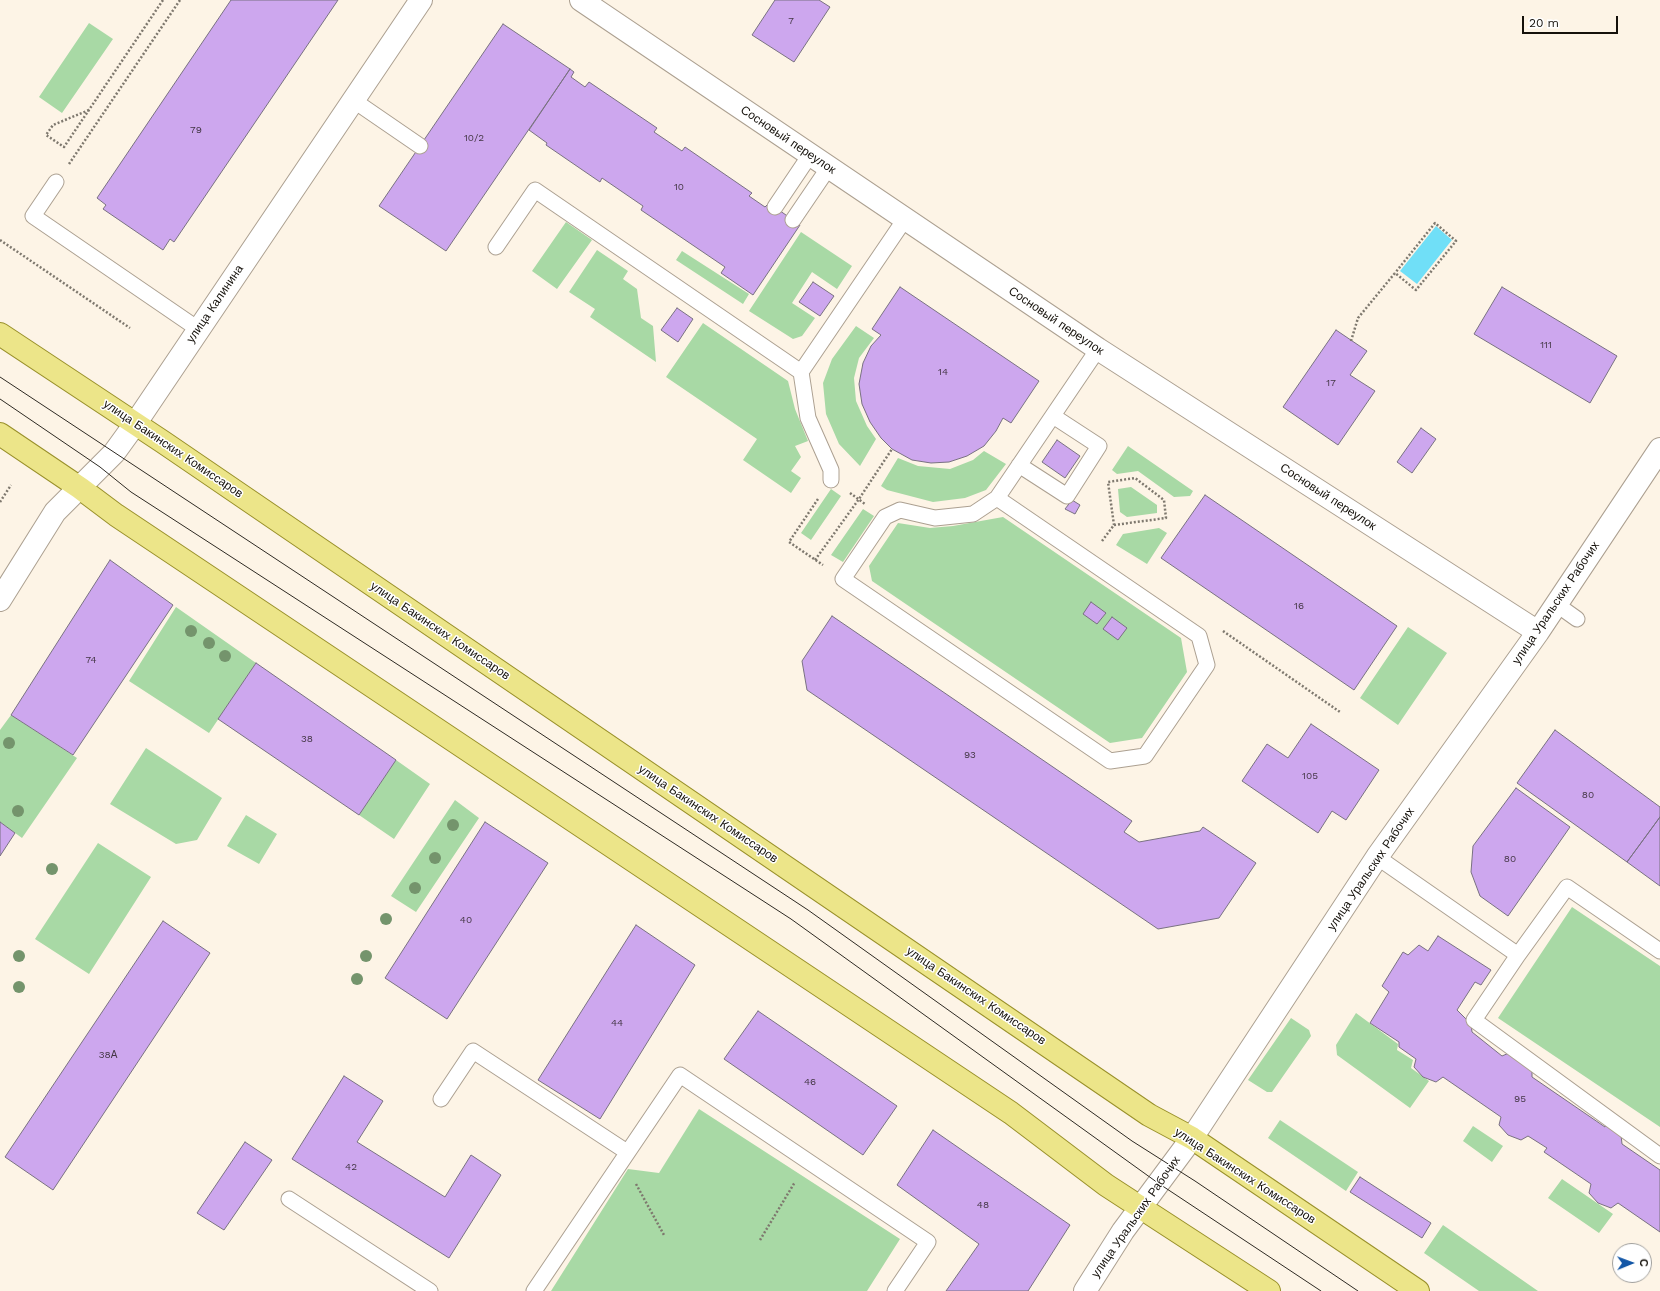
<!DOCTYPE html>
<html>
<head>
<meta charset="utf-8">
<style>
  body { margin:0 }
  #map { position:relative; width:1660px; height:1291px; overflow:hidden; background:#fdf4e6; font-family:"Work Sans",sans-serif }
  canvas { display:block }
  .north { position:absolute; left:1612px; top:1243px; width:40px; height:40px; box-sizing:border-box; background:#fff; border:1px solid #a1a09d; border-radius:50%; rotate:89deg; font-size:11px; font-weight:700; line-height:16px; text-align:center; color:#15110b }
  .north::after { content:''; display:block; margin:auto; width:14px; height:18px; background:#1256a6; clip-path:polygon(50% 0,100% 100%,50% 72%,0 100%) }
  .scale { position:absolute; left:1522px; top:16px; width:96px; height:18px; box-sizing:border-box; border:2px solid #15110b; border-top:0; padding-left:5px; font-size:12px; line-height:14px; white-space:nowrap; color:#15110b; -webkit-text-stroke:3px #fff; paint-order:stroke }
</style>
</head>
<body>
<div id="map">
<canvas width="1660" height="1291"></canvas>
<div class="north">С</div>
<div class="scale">20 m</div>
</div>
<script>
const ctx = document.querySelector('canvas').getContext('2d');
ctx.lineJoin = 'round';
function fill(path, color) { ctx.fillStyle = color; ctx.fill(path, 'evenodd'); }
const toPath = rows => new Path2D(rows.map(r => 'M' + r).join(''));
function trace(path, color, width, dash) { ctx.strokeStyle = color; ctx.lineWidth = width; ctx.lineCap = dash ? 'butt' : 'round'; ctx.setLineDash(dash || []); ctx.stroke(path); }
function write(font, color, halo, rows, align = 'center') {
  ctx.font = font + ' "Work Sans",sans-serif'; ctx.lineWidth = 3; ctx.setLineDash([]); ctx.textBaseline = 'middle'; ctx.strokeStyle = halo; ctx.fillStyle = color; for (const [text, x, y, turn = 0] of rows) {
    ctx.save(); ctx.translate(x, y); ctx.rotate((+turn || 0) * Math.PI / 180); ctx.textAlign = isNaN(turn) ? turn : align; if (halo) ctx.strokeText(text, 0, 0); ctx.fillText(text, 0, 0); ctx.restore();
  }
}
fill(toPath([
  [89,23,113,39,62,113,39,97],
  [566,222,592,240,557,289,532,271],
  [801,232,852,266,837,289,812,272,792,303,815,318,802,336,793,339,749,311],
  [597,250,628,271,623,279,637,289,641,318,653,326,656,362,590,317,595,309,569,292],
  [682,251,749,294,743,304,676,260],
  [703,323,788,381,795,409,808,441,795,446,801,457,791,471,801,478,791,493,743,460,757,439,666,377],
  [856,326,874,338,859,358,854,378,856,401,867,426,876,439,860,466,839,444,826,414,823,383,832,359],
  [1128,446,1193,491,1190,496,1174,497,1138,471,1117,474,1112,470],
  [984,451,1006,464,986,490,965,498,933,502,887,490,881,486,898,458,918,466,950,469,973,460],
  [1131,487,1157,505,1157,513,1127,517,1120,512,1118,489],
  [831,489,841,496,811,540,801,533],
  [863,509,874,516,843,562,831,555],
  [1003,517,1181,638,1187,672,1142,738,1110,743,872,581,869,566,898,523,930,528,953,526],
  [1159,528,1167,533,1147,564,1116,545,1123,534],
  [176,607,256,663,209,733,129,681],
  [1408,627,1447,653,1398,725,1360,698],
  [11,715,77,758,22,838,0,822,0,730],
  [146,748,222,798,197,840,176,844,110,804],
  [396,760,430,784,394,839,359,815],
  [455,800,479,818,416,912,391,896],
  [246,815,277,834,259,864,227,846],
  [98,843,151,877,89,974,35,939],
  [1572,907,1660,966,1660,1127,1498,1018],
  [1356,1013,1398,1044,1397,1050,1413,1060,1411,1068,1429,1081,1410,1108,1337,1055,1336,1045],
  [1291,1018,1309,1030,1311,1036,1272,1092,1267,1092,1248,1080],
  [699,1109,900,1239,867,1291,551,1291,628,1169,659,1173],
  [1280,1120,1358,1172,1346,1191,1268,1138],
  [1473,1126,1503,1146,1492,1162,1463,1141],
  [1562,1179,1613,1214,1599,1233,1548,1198],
  [1443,1225,1538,1291,1479,1291,1424,1253]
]), '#a8d9a5');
fill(toPath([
  [1436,226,1452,240,1417,284,1400,271]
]), '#70dff7');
const building = toPath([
  [231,0,338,0,174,242,170,239,163,250,103,209,106,205,97,198,231,0],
  [775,0,819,0,830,7,794,62,752,35,775,0],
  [503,24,570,69,446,251,379,206,503,24],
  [570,69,574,72,571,77,585,87,589,82,657,128,654,132,682,151,685,147,752,193,749,196,765,207,769,203,800,225,753,295,721,273,725,267,641,210,643,206,602,178,600,182,546,145,547,143,529,130,570,69],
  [813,282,834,296,820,316,799,302,813,282],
  [900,287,1039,381,1011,423,1003,418,996,431,984,446,967,456,949,462,931,463,912,460,892,449,881,438,870,422,862,404,859,384,863,363,871,346,881,335,872,329,900,287],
  [1502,287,1617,356,1590,403,1474,334,1502,287],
  [677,308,693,319,678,342,661,330,677,308],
  [1336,330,1367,351,1350,375,1375,391,1338,445,1283,407,1336,330],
  [1421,428,1436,439,1412,473,1397,462,1421,428],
  [1057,440,1080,456,1065,478,1042,462,1057,440],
  [1205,495,1397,626,1354,690,1161,558,1205,495],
  [1072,500,1080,505,1075,514,1065,509,1072,500],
  [110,560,173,605,73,755,11,715,110,560],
  [1091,602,1106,613,1097,624,1083,614,1091,602],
  [832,616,1132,821,1124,832,1139,842,1200,831,1203,827,1256,863,1219,918,1158,929,807,690,802,661,832,616],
  [1112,617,1127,628,1118,640,1103,629,1112,617],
  [256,663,396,760,359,815,218,719,256,663],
  [1311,724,1379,770,1346,820,1332,811,1318,833,1242,781,1267,744,1288,758,1311,724],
  [1555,730,1660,807,1660,817,1627,862,1517,783,1555,730],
  [1516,788,1570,827,1508,916,1480,896,1471,872,1473,846,1516,788],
  [1660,817,1660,886,1627,862,1660,817],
  [0,822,15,833,0,856,0,822],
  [485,822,548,863,447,1019,385,978,485,822],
  [163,921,210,953,53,1190,5,1157,163,921],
  [636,925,695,965,600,1119,538,1080,636,925],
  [1438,936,1491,970,1481,985,1475,982,1457,1010,1471,1024,1472,1032,1502,1056,1509,1053,1532,1069,1532,1077,1605,1127,1606,1125,1621,1135,1622,1144,1660,1170,1660,1232,1618,1203,1611,1208,1598,1203,1589,1193,1591,1184,1544,1152,1547,1148,1528,1136,1521,1140,1508,1135,1499,1125,1501,1117,1443,1077,1436,1082,1423,1077,1414,1067,1416,1059,1399,1047,1399,1042,1370,1023,1389,992,1382,986,1403,952,1408,955,1419,945,1428,951,1438,936],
  [758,1011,897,1106,863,1155,724,1059,758,1011],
  [344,1076,383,1101,357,1142,445,1197,471,1155,501,1175,449,1258,292,1159,344,1076],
  [933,1130,1070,1225,1028,1291,946,1291,979,1244,897,1185,933,1130],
  [245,1142,272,1160,224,1230,197,1213,245,1142],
  [1360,1177,1431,1223,1422,1238,1350,1192,1360,1177]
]);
fill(building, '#cda7ee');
trace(building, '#797181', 1);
const lane = toPath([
  [353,100,420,146],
  [56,182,33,216,198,329],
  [775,207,810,155],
  [793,220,829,167],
  [496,247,535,190,801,372],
  [1019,465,1067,496,1099,446,1053,416],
  [831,480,831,470,808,418,801,372,905,219],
  [997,498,1199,636,1207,665,1145,756,1110,761,843,579,885,517,900,510,935,518,973,514,997,498,1098,349],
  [1556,604,1577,619],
  [1377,857,1518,955,1567,887,1660,951],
  [1518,955,1474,1020,1660,1156],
  [441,1099,473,1051,627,1152],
  [289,1199,430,1291],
  [534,1291,680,1075,928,1242,895,1291]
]);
const street = toPath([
  [581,0,1098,349,1538,632],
  [0,600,55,512,114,453,135,424,421,0],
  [1085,1291,1123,1231,1192,1138,1377,857,1538,632,1660,449]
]);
const primary = toPath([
  [0,334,163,442,1149,1115,1192,1138,1418,1291],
  [0,434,80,488,116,515,1011,1113,1106,1185,1269,1291]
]);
trace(lane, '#aca091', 17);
trace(street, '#aca091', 24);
trace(primary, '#99902a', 24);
trace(toPath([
  [89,110,53,125,46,135,64,147,163,0],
  [69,164,180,0],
  [0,240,130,328],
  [1351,341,1358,318,1395,273,1416,290,1456,241,1435,223,1395,273],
  [850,493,865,504],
  [818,499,789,542,823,565],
  [0,502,11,485],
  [1102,541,1114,525,1166,518,1164,500,1135,478,1108,482,1114,525],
  [815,560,859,499,892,449],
  [1223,631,1340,712],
  [636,1184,664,1235],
  [760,1240,795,1182]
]), '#7e786e', 2.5, [2, 2]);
trace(lane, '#fff', 15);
trace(street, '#fff', 22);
trace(primary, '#ece589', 22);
trace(toPath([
  [0,377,808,910,1132,1141,1195,1181,1358,1291],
  [0,399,100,467,131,492,791,919,1158,1183,1321,1291]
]), '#2e2a23', 1);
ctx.fillStyle = '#74946c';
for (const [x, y] of [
  [191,631],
  [209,643],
  [225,656],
  [9,743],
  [18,811],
  [453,825],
  [435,858],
  [52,869],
  [415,888],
  [386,919],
  [19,956],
  [366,956],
  [357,979],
  [19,987]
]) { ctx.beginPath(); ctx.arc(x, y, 6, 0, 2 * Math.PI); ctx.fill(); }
write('10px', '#433644', null, [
  ["7",791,21],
  ["79",196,130],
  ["10/2",474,138],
  ["10",679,187],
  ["111",1546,345],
  ["14",943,372],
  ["17",1331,383],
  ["16",1299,606],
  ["74",91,660],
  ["38",307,739],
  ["93",970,755],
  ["105",1310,776],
  ["80",1588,795],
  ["80",1510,859],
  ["40",466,920],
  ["44",617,1023],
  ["38А",108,1055],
  ["46",810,1082],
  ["95",1520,1099],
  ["42",351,1167],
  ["48",983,1205]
]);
write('12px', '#15110b', '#fff', [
  ["Сосновый переулок",788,140,34],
  ["улица Калинина",215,304,-56],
  ["Сосновый переулок",1056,321,34],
  ["улица Бакинских Комиссаров",173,449,34],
  ["Сосновый переулок",1328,497,33],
  ["улица Уральских Рабочих",1556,603,-56],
  ["улица Бакинских Комиссаров",440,631,34],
  ["улица Бакинских Комиссаров",708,814,34],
  ["улица Уральских Рабочих",1371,869,-56],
  ["улица Бакинских Комиссаров",976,996,34],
  ["улица Бакинских Комиссаров",1245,1176,33],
  ["улица Уральских Рабочих",1136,1217,-55]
]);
</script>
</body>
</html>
